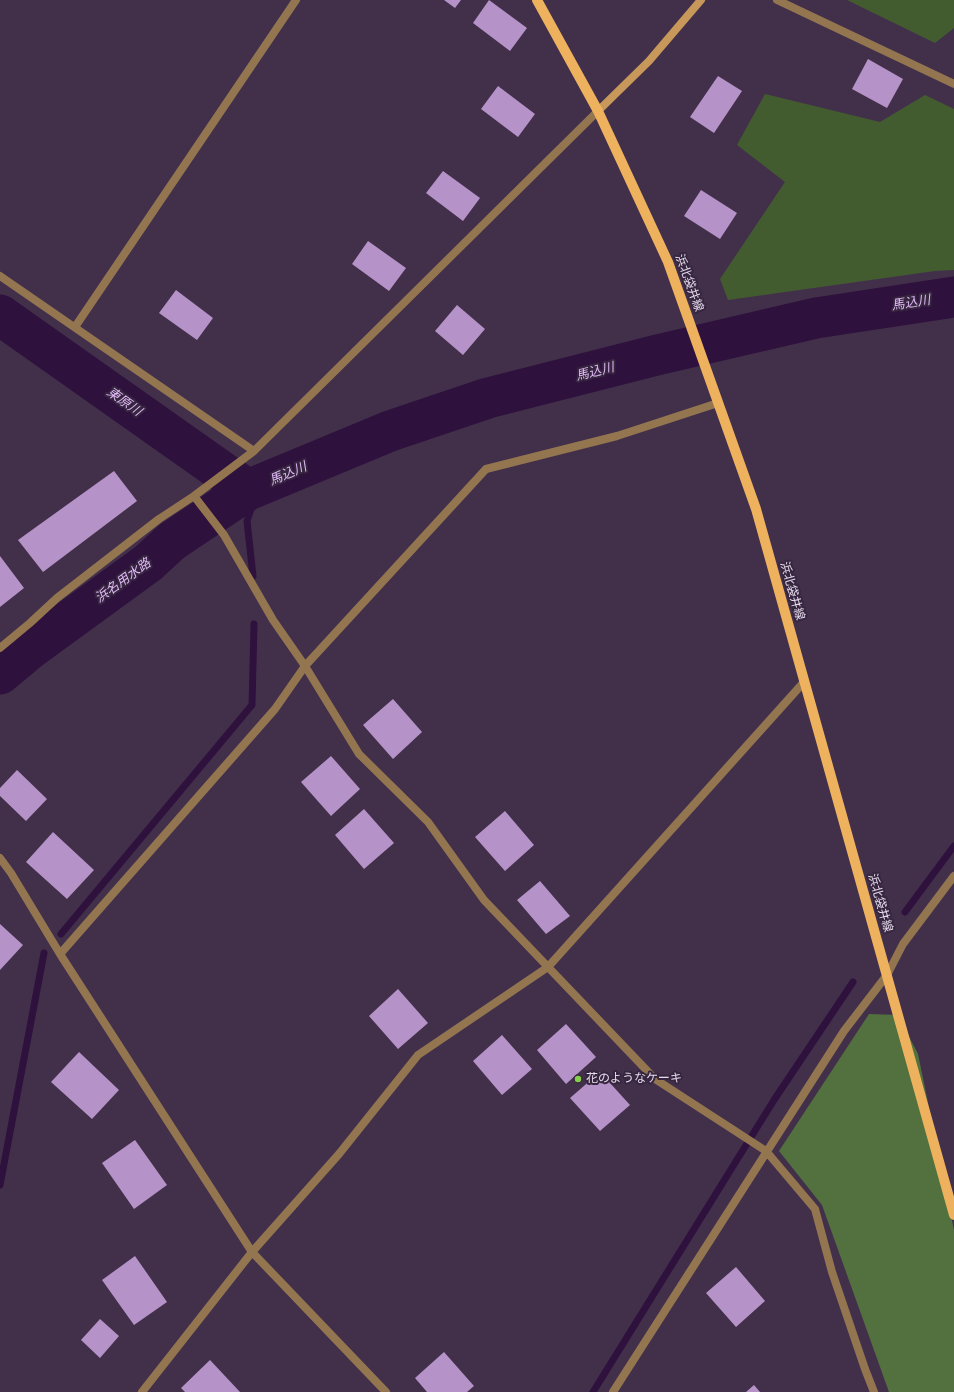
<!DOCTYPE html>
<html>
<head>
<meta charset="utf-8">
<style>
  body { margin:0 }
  canvas { display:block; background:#42304b }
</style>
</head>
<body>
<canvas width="954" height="1392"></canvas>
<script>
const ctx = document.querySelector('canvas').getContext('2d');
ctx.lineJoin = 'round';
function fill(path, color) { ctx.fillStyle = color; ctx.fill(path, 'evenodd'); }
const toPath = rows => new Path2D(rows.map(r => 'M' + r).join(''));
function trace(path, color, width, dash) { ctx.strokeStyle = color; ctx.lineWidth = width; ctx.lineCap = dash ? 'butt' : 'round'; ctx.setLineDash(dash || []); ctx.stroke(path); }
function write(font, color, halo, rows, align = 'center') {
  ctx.font = font + ' "Noto Sans","Noto Sans JP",sans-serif'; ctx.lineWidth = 4; ctx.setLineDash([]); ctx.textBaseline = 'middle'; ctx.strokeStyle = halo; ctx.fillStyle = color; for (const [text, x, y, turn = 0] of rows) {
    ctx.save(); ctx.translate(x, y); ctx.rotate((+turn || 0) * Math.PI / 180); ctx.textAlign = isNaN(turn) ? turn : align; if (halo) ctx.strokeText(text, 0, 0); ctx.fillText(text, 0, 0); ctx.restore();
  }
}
fill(toPath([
  [847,0,954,0,954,28,935,43],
  [765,94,880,122,925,95,954,109,954,270,935,271,728,300,720,279,785,182,737,145]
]), '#425c30');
fill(toPath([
  [869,1014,898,1015,918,1054,954,1230,954,1392,889,1392,822,1205,779,1151]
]), '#52713e');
trace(toPath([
  [248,490,254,500,247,521,253,576],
  [905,912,954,846],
  [61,934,252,705,254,624],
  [0,1185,44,953],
  [593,1392,774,1100,853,982]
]), '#2f113d', 7);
trace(toPath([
  [0,315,248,490],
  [0,674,30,649,148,563,172,541,248,490,390,431,488,398,657,355,816,318,954,297]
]), '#2f113d', 41);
fill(toPath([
  [444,0,461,0,455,8],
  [489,0,527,28,510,51,473,23],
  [868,59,903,79,887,108,852,89],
  [718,76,742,91,714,133,690,117],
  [498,86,535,114,518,137,481,109],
  [443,171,480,198,463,221,426,193],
  [701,190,737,213,720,239,684,216],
  [368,241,406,268,389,291,352,264],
  [176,290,213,318,197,340,159,313],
  [457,305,485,329,463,355,435,331],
  [114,471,137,501,43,572,18,540],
  [0,556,24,588,0,607],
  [393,699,422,732,393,759,363,725],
  [331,756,360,789,331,816,301,782],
  [17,770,47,799,26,821,0,796,0,788],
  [364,809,394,843,364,869,335,835],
  [505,811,534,845,505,871,475,837],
  [53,832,94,870,67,899,26,862],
  [540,881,570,916,546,934,517,900],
  [0,924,23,945,0,970],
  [398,989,428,1023,398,1049,369,1016],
  [566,1024,596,1057,566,1084,537,1050],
  [502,1035,532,1069,502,1095,473,1061],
  [79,1052,119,1090,92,1119,51,1082],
  [600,1072,630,1105,600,1131,570,1098],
  [135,1140,167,1185,134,1209,102,1163],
  [135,1256,167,1302,134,1325,102,1280],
  [736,1267,765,1301,736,1327,706,1293],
  [100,1319,119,1336,100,1358,81,1340],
  [444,1352,474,1386,467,1392,427,1392,415,1378],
  [210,1360,240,1392,185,1392,181,1388],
  [754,1385,760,1392,746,1392]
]), '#b592c7');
trace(toPath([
  [777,0,954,84],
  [0,276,254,451],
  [75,327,296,0],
  [194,496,224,535,273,620,305,666,359,754,428,822,484,900,655,1079,766,1151,815,1209,832,1272,865,1369,874,1392],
  [0,648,30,623,57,598,159,519,194,496,254,451,598,111],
  [0,858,11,873,60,954,252,1252,386,1392],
  [60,954,275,709,305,666,486,469,617,436,718,403],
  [142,1392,252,1252,339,1154,418,1055,548,967,804,682],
  [613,1392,844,1031,887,975,903,944,954,876]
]), '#937650', 8);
trace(toPath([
  [598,111,649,61,701,0]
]), '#c79859', 8);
trace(toPath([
  [537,0,598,111,668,262,756,509,954,1215]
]), '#eeb25e', 10);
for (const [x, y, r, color] of [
  [578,1079,4,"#85cf4c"]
]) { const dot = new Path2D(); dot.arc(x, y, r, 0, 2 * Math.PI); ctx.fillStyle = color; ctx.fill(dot); trace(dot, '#372640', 1.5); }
write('12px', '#e4d9ea', '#372640', [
  ["浜北袋井線",689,283,70],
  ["浜北袋井線",792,591,74],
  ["浜北袋井線",880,903,74]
]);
write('12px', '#e4d9ea', '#372640', [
  ["花のようなケーキ",586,1079]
], 'left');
write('italic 13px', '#e1baf6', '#372640', [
  ["馬込川",911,303,-9],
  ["馬込川",595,372,-14],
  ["東原川",124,402,35],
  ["馬込川",288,474,-23],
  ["浜名用水路",123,581,-36]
]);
</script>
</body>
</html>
